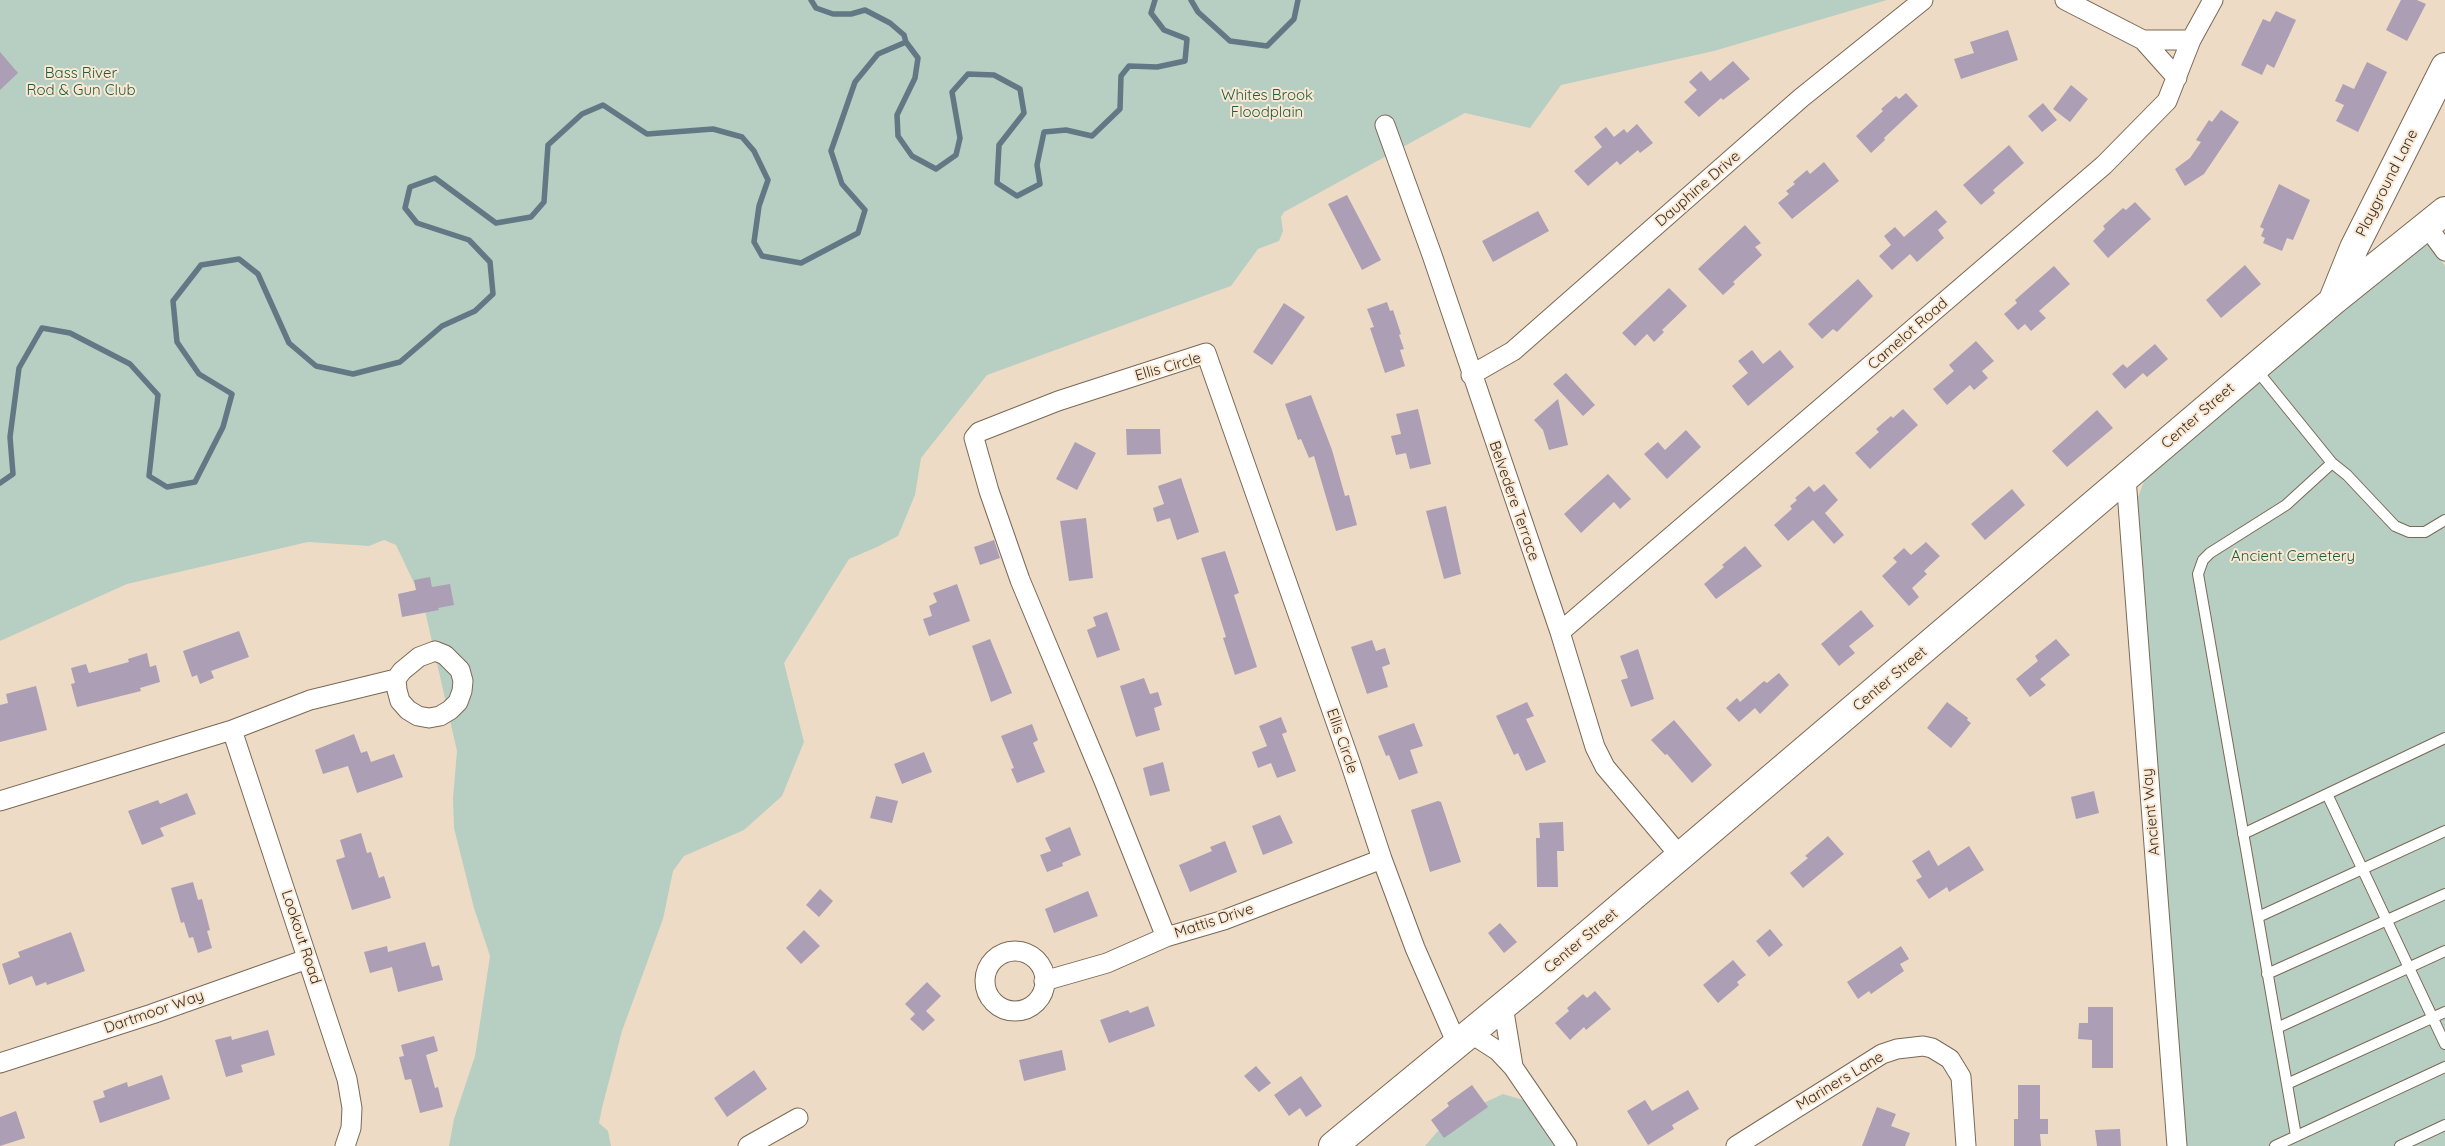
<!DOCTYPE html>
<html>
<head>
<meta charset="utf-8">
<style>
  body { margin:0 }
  canvas { display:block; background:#eedbc5 }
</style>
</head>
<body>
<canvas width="2445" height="1146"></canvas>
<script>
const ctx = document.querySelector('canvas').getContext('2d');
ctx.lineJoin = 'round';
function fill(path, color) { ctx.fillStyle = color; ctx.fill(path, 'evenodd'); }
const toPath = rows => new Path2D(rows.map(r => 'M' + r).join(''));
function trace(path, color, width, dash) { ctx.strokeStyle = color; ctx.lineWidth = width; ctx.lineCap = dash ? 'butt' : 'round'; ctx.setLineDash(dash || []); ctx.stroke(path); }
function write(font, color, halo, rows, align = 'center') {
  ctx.font = font + ' Quicksand,sans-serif'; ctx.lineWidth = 4; ctx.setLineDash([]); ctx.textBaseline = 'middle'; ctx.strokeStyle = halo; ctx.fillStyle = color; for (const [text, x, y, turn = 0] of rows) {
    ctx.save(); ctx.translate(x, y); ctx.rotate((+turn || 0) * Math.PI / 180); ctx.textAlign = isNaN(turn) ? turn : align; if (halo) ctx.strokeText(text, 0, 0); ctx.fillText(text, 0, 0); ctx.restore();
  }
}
fill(toPath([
  [0,0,1887,0,1714,51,1561,85,1530,128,1465,113,1284,212,1281,217,1283,231,1279,241,1258,249,1231,286,987,375,921,458,915,495,898,536,877,547,849,559,784,663,804,742,782,796,744,830,684,856,673,871,663,919,622,1031,602,1108,599,1123,608,1131,611,1146,449,1146,454,1119,475,1056,490,956,474,908,454,828,453,798,457,751,423,602,396,545,384,540,369,546,308,542,127,584,0,641],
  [2429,244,2445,266,2445,1146,2183,1146,2137,500,2144,481,2311,336,2410,254],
  [1503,1094,1523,1100,1538,1113,1557,1146,1425,1146,1437,1132,1475,1107]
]), '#b7cfc2');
trace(toPath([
  [811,0,816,8,833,14,851,14,865,10,890,23,904,35,906,42],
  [1191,0,1198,12,1230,41,1267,46,1294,19,1298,0],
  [0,483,13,474,10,437,19,368,42,328,70,333,130,364,158,395,149,476,167,487,195,482,223,427,232,394,199,374,177,342,173,301,201,265,239,259,258,274,289,343,316,366,353,374,400,362,442,326,475,311,493,294,490,262,469,240,417,223,405,208,410,187,435,178,496,223,531,217,544,202,548,145,582,114,603,105,647,134,713,129,742,137,754,151,768,180,759,206,754,242,762,256,801,263,858,233,865,210,842,184,831,151,855,82,878,54,906,42,918,58,915,78,897,115,898,136,912,156,936,169,956,155,960,138,952,92,968,74,994,75,1020,89,1024,113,999,145,997,183,1017,196,1040,184,1037,165,1044,132,1066,130,1092,136,1120,109,1121,76,1129,66,1157,67,1185,61,1187,39,1164,30,1151,13,1155,0]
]), '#627884', 5.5);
fill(toPath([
  [2401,0,2417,0,2426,4,2407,41,2386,30],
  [2276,11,2296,20,2274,68,2267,64,2262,75,2241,65,2263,19,2270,22],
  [2008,30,2018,60,1961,79,1954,59,1974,53,1970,42],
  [0,52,18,73,0,90],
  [1733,61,1750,79,1723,100,1721,98,1699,117,1684,102,1697,90,1689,82,1701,71,1710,81],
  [2367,62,2387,72,2358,132,2336,121,2344,105,2335,101,2343,84,2354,89],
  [2071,85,2088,99,2070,122,2053,109],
  [1906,93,1918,106,1884,138,1885,140,1871,153,1856,136,1883,111,1881,109,1896,96,1899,99],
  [2043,103,2057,120,2042,132,2028,116],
  [2221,110,2239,122,2204,174,2185,186,2175,169,2190,158,2201,142,2196,140,2209,120,2212,122],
  [1637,124,1653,143,1640,153,1638,150,1620,165,1617,161,1588,186,1574,171,1602,147,1594,137,1606,127,1614,137,1624,129,1627,133],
  [2009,145,2024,163,1993,190,1995,193,1981,205,1963,185],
  [1824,162,1839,181,1792,219,1778,203,1789,194,1786,191,1795,184,1793,182,1807,170,1810,174],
  [2279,184,2310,200,2293,240,2287,238,2282,251,2263,243,2265,238,2261,236,2264,229,2260,227],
  [1347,195,1381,260,1362,270,1328,204],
  [2135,202,2151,219,2108,258,2093,241,2105,229,2103,226,2123,208,2126,210],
  [1936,210,1947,222,1938,230,1944,238,1917,262,1910,254,1892,270,1879,256,1891,245,1884,236,1895,227,1904,237],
  [1538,211,1549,231,1493,262,1482,241],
  [1745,225,1761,243,1755,247,1762,255,1733,282,1735,284,1723,295,1698,269],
  [2245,265,2261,284,2221,318,2206,300],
  [2054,266,2070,284,2039,311,2046,318,2031,331,2025,324,2018,330,2004,314,2017,303,2015,300],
  [1858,279,1873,296,1837,332,1833,329,1822,339,1808,324],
  [1669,288,1687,306,1662,330,1664,332,1654,342,1647,334,1635,346,1622,333],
  [1387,302,1390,311,1393,310,1401,334,1399,335,1404,349,1400,350,1405,366,1385,373,1370,328,1374,327,1367,309],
  [1284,303,1305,317,1272,365,1253,352],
  [1976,341,1994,361,1982,371,1988,378,1974,390,1970,385,1947,405,1933,389,1954,371,1949,365],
  [2155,344,2168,359,2147,377,2143,373,2125,389,2112,374,2123,364,2127,368],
  [1752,350,1763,364,1780,350,1794,367,1748,406,1732,386,1748,373,1738,361],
  [1566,373,1595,405,1583,416,1553,384],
  [1311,395,1332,450,1345,496,1349,495,1357,525,1336,531,1314,456,1309,458,1301,439,1298,440,1285,404],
  [1558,399,1568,445,1549,450,1543,430,1534,420],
  [1418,409,1431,464,1410,469,1406,453,1396,455,1391,436,1401,434,1396,414],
  [1903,409,1918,425,1870,469,1855,453,1879,432,1876,429,1891,416,1893,418],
  [2097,410,2113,428,2067,467,2052,451],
  [1126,429,1160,429,1161,454,1127,455],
  [1686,430,1701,447,1667,479,1644,454,1658,442,1665,450],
  [1075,442,1096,453,1077,490,1056,479],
  [1608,474,1631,499,1620,509,1614,502,1581,533,1564,514],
  [1181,478,1199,532,1177,540,1170,518,1157,522,1153,508,1164,504,1158,486],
  [1824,484,1838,500,1825,513,1844,535,1834,544,1813,520,1788,541,1774,525,1792,509,1790,506,1797,500,1795,498,1809,486,1814,492],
  [2012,489,2025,505,1985,540,1971,524],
  [1446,506,1461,574,1444,579,1426,511],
  [1086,518,1093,578,1069,581,1060,521],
  [994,540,1000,558,980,565,974,547],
  [1926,542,1940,556,1924,571,1927,574,1912,588,1919,597,1909,606,1882,576,1897,562,1893,558,1904,548,1911,555],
  [1745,546,1762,566,1716,599,1704,584,1724,567,1722,565],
  [1225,551,1239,593,1234,595,1257,667,1235,675,1223,638,1226,637,1201,558],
  [430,577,432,587,450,584,454,605,438,608,439,610,402,617,398,594,416,590,414,580],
  [957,584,970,621,929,636,923,619,932,616,929,606,937,602,933,593],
  [1861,610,1874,626,1849,646,1855,653,1839,666,1821,644],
  [1107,612,1120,650,1097,658,1087,630,1096,626,1093,617],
  [239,631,249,657,211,671,214,678,200,684,197,675,192,677,183,651],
  [990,639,1012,693,991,702,972,646],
  [2056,639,2070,655,2040,679,2046,685,2030,697,2016,679,2038,661,2035,656],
  [1372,640,1376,651,1385,648,1390,664,1382,667,1388,687,1367,694,1351,647],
  [1638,649,1654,699,1631,707,1621,680,1628,678,1620,656],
  [147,653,150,667,156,665,160,682,140,688,141,691,77,707,71,684,75,683,71,668,86,664,89,673,129,662,128,659],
  [1779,673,1789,685,1760,714,1755,708,1739,722,1726,708,1737,698,1740,702,1764,681,1767,683],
  [1144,678,1150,694,1158,692,1162,705,1154,708,1160,730,1136,737,1120,686],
  [36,686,47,730,0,742,0,705,8,703,6,694],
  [1527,702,1534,716,1526,719,1546,762,1526,771,1518,753,1514,755,1496,716],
  [1947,702,1968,718,1967,720,1971,723,1951,748,1927,728],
  [1281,717,1287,732,1282,734,1296,771,1277,778,1271,763,1258,768,1252,752,1267,746,1259,726],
  [1674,720,1712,765,1692,783,1667,754,1665,755,1651,740],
  [1414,723,1423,746,1410,750,1418,773,1399,780,1389,755,1386,756,1378,736],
  [1032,724,1038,740,1033,743,1045,772,1017,783,1011,769,1014,768,1001,736],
  [354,734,361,753,367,751,371,762,394,754,403,777,357,793,348,766,323,774,315,750],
  [924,752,932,772,902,784,894,764],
  [1163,762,1170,791,1150,796,1143,768],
  [2094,791,2099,813,2076,819,2071,797],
  [187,793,196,814,160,828,164,836,142,845,128,811,158,800,160,804],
  [876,796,898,801,892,823,870,818],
  [1438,801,1441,802,1461,862,1430,872,1411,810],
  [1280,815,1293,843,1263,855,1252,826],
  [1563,822,1564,851,1557,851,1558,887,1537,887,1536,838,1540,838,1539,823],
  [1070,827,1081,855,1062,863,1063,866,1047,872,1040,855,1051,851,1045,838],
  [361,833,367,853,371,852,379,878,384,876,391,898,352,910,336,860,345,857,340,840],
  [1828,836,1844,854,1803,888,1790,873,1808,858,1805,856],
  [1225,841,1237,872,1190,892,1179,865,1212,851,1210,847],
  [1969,846,1984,870,1949,892,1947,887,1929,899,1916,880,1922,877,1912,861,1929,850,1938,866],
  [193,882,198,900,202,899,210,930,207,931,212,948,198,953,193,937,189,938,184,922,181,923,171,888],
  [820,889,833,901,819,917,806,905],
  [1088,891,1098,916,1054,933,1045,909],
  [1500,923,1517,942,1504,953,1488,933],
  [1770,929,1783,945,1769,957,1756,941],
  [804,930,820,946,801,964,786,948],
  [71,932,85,971,47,985,46,982,36,986,32,976,9,985,2,964,20,957,18,952],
  [425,942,432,967,439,965,443,980,398,992,392,967,370,973,364,952,387,946,388,952],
  [1901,946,1909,959,1900,964,1904,971,1871,994,1869,991,1858,999,1847,982],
  [1733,960,1746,975,1737,982,1739,985,1718,1003,1703,985],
  [927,982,941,996,926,1011,935,1020,923,1031,910,1019,915,1014,905,1004],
  [1595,991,1611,1009,1586,1030,1584,1027,1570,1040,1555,1023,1569,1011,1567,1008,1583,994,1587,998],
  [1148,1006,1155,1026,1109,1043,1100,1020,1128,1010,1130,1013],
  [2088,1007,2113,1007,2113,1068,2092,1068,2092,1040,2078,1039,2079,1023,2088,1023],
  [268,1030,275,1055,241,1065,243,1072,226,1077,215,1040,231,1036,232,1040],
  [434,1036,438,1051,426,1055,435,1088,438,1087,443,1107,420,1113,411,1079,405,1080,399,1057,404,1056,401,1045],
  [1062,1050,1066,1070,1024,1081,1019,1060],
  [1256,1066,1271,1083,1259,1092,1244,1076],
  [754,1070,767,1089,727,1117,714,1098],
  [162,1075,170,1099,100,1123,93,1101,105,1097,103,1091,127,1082,128,1087],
  [1301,1076,1322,1106,1306,1117,1300,1108,1289,1116,1274,1095],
  [1472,1085,1488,1107,1444,1138,1431,1120,1449,1106,1447,1103],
  [2018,1085,2040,1085,2040,1119,2048,1119,2048,1134,2040,1134,2041,1146,2014,1146,2014,1119,2018,1119],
  [1688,1090,1699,1109,1672,1125,1674,1129,1648,1145,1627,1111,1645,1100,1652,1111],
  [1877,1107,1896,1114,1891,1126,1910,1133,1905,1146,1862,1146],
  [16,1111,25,1138,0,1146,0,1117],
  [2120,1129,2121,1146,2097,1146,2095,1130]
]), '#ab9eb5');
const lane = toPath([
  [2255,368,2332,463,2347,475,2395,526,2409,532,2425,532,2445,520],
  [2327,794,2445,1044],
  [2243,834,2445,738],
  [2258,917,2445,831],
  [2267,974,2445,894],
  [2277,1028,2445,951],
  [2287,1084,2445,1012],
  [2296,1136,2198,574,2203,560,2210,553,2286,505,2332,463],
  [2275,1146,2445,1067],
  [2400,1146,2445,1125]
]);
const street = toPath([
  [2065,0,2143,40,2177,78],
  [2143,40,2191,40],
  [1385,125,1432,255,1560,632,1595,747,1605,767,1680,856],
  [2426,225,2445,251],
  [1471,375,1513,351,1801,98,1923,0],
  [2126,478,2177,1146],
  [1560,632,2104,165,2167,101,2191,40,2213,0],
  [435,651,445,655,460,670,463,681,462,691,458,702,450,710,440,716,429,718,418,716,408,710,400,701,397,690,396,679,402,671,419,657,435,651],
  [232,730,310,700,396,679],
  [0,801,232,730,347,1079,352,1108,351,1128,345,1146],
  [1166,937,1104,781,1020,580,989,491,974,438,979,432,1058,401,1206,353,1349,759,1382,859,1415,948,1457,1044],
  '985 981a30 30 0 1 1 60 0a30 30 0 1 1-60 0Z',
  [1044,981,1107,963,1166,937,1224,920,1382,859],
  [1503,1006,1513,1066],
  [1470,1033,1498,1051,1513,1067,1567,1146],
  [0,1063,152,1014,307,959],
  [748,1146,798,1118],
  [1736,1146,1882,1054,1897,1049,1923,1046,1932,1048,1950,1059,1961,1077,1966,1146]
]);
const secondary = toPath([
  [2333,300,2354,248,2445,67],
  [1333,1146,1531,983,2333,301,2445,211]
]);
trace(lane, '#7a6955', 12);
trace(street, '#7a6955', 21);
trace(secondary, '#7a6955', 30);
trace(lane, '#fff', 10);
trace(street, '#fff', 19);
trace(secondary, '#fff', 28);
write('15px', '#1b5d42', '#fbe8d2', [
  ["Bass River",81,73],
  ["Rod & Gun Club",81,90],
  ["Whites Brook",1267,95],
  ["Floodplain",1267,112],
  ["Ancient Cemetery",2293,556]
]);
write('15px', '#332c23', '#fbe8d2', [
  ["Playground Lane",2387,183,-63],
  ["Dauphine Drive",1698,189,-41],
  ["Camelot Road",1908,334,-41],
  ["Ellis Circle",1168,367,-16],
  ["Center Street",2198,416,-41],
  ["Belvedere Terrace",1514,501,71],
  ["Center Street",1890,679,-40],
  ["Ellis Circle",1342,741,71],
  ["Ancient Way",2151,812,-95],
  ["Mattis Drive",1214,921,-18],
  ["Lookout Road",301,937,72],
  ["Center Street",1581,941,-40],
  ["Dartmoor Way",154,1012,-19],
  ["Mariners Lane",1840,1081,-31]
]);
</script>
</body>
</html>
